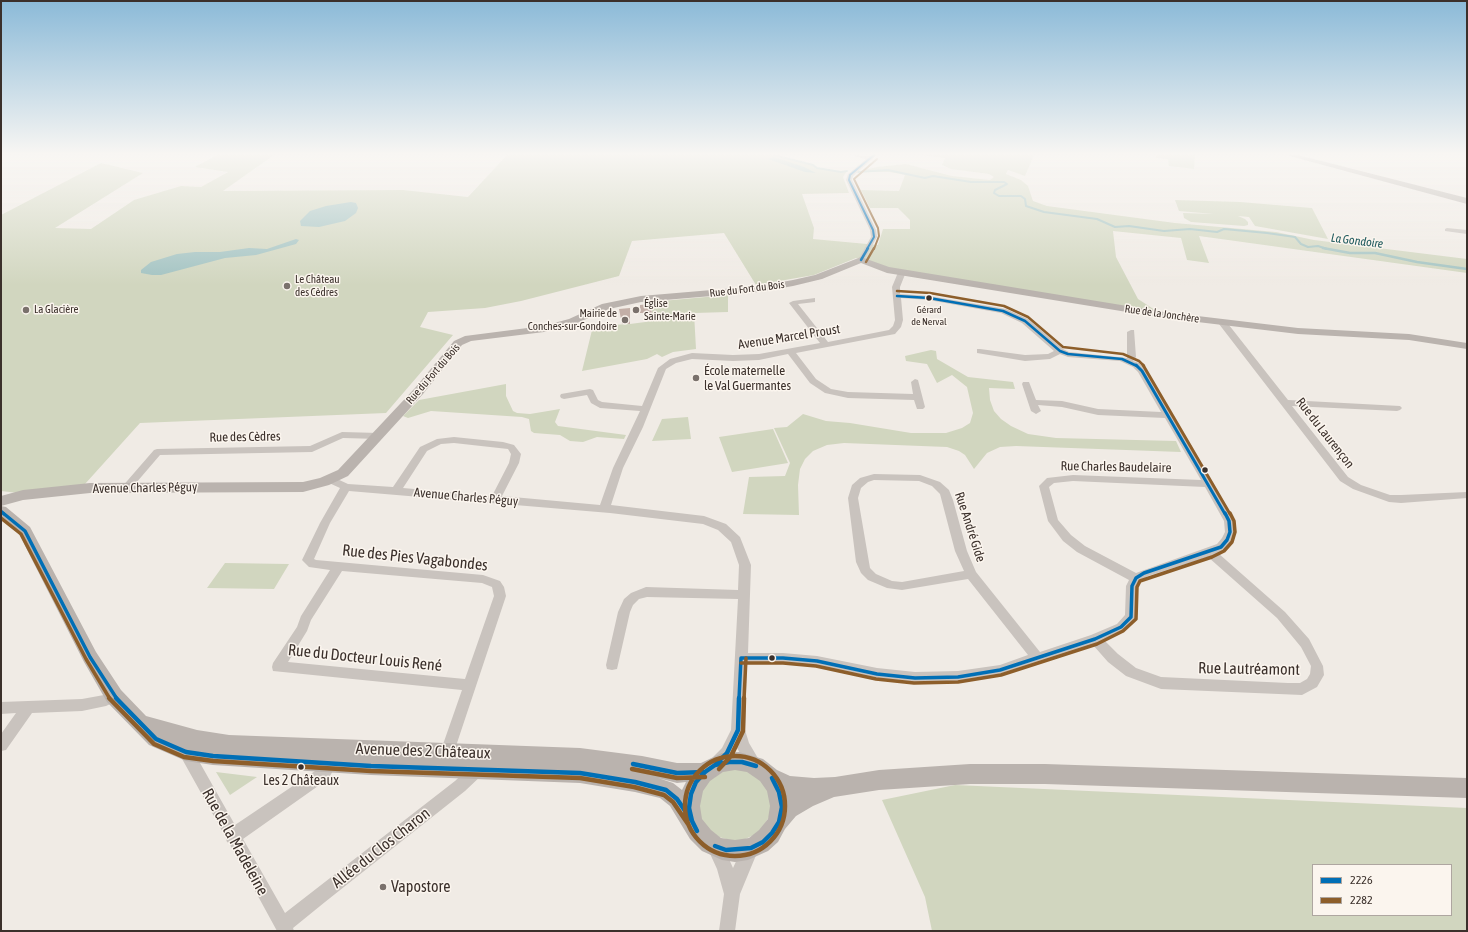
<!DOCTYPE html>
<html>
<head>
<meta charset="utf-8">
<style>
  body { margin:0 }
  #map { position:relative; width:1468px; height:932px; overflow:hidden; background:#f0ebe5; font-family:"Asap Condensed",sans-serif }
  canvas { display:block }
  .frame { position:absolute; inset:0; border:2px solid #3b302b; pointer-events:none }
  .legend { position:absolute; left:1312px; top:864px; width:140px; height:52px; box-sizing:border-box; background:#fbf5ee; border:1px solid #aea6a0; margin:0; padding:5px 7px; list-style:none; font-size:12px; color:#3b302b }
  .legend li { display:flex; align-items:center; gap:8px; height:20px }
  .legend b { width:20px; border:1px solid #aea6a0 }
</style>
</head>
<body>
<div id="map">
<canvas width="1468" height="932"></canvas>
<div class="frame"></div>
<ul class="legend">
<li><b style="height:5px;background:#006fb6"></b>2226</li>
<li><b style="height:5px;background:#8d5e2a"></b>2282</li>
</ul>
</div>
<script>
const ctx = document.querySelector('canvas').getContext('2d');
ctx.lineJoin = 'round';
function fill(path, color) { ctx.fillStyle = color; ctx.fill(path, 'evenodd'); }
const toPath = rows => new Path2D(rows.map(r => 'M' + r).join(''));
function trace(path, color, width, dash) { ctx.strokeStyle = color; ctx.lineWidth = width; ctx.lineCap = dash ? 'butt' : 'round'; ctx.setLineDash(dash || []); ctx.stroke(path); }
function write(font, color, halo, rows, align = 'center') {
  ctx.font = font + ' "Asap Condensed",sans-serif'; ctx.lineWidth = 3; ctx.setLineDash([]); ctx.textBaseline = 'middle'; ctx.strokeStyle = halo; ctx.fillStyle = color; for (const [text, x, y, turn = 0] of rows) {
    ctx.save(); ctx.translate(x, y); ctx.rotate((+turn || 0) * Math.PI / 180); ctx.textAlign = isNaN(turn) ? turn : align; if (halo) ctx.strokeText(text, 0, 0); ctx.fillText(text, 0, 0); ctx.restore();
  }
}
fill(toPath([
  [217,155,274,155,223,191,403,190,468,197,507,155,774,155,813,165,817,168,841,172,847,171,843,177,849,193,802,194,814,228,813,239,878,245,883,229,910,229,910,220,898,208,870,208,861,190,899,191,905,175,889,172,866,172,863,170,877,167,906,164,952,176,990,180,994,177,989,174,951,169,942,165,945,158,920,155,1034,155,1025,176,1008,170,1006,174,1021,180,1028,186,1033,201,1047,206,1175,223,1276,232,1314,240,1467,259,1467,273,1199,236,1209,263,1187,260,1181,238,1113,231,1116,257,1138,299,1158,312,901,271,856,258,814,275,756,285,724,233,632,241,619,276,521,301,485,308,428,312,420,327,453,335,386,413,140,423,85,484,18,493,1,491,1,215,101,163,143,173,55,228,91,229,134,200,181,186,201,187,228,172,195,167],
  [1156,155,1195,155,1194,169,1169,166,1168,159,1156,158],
  [1175,200,1240,202,1312,208,1328,239,1255,226,1249,217,1238,216,1245,219,1248,222,1248,225,1244,226,1191,222,1184,218,1183,213,1214,214,1179,211],
  [728,295,728,312,694,313,696,349,673,352,662,357,657,354,647,359,582,371,593,326,630,324,653,321,651,302],
  [931,350,936,351,937,359,968,377,1013,382,1015,389,989,388,990,400,994,411,1001,419,1011,426,1028,434,1056,438,1176,441,1181,452,1016,446,1000,447,987,453,974,469,965,455,959,451,947,447,844,443,827,445,813,451,805,459,800,469,798,485,799,515,743,514,749,477,785,476,790,463,774,428,787,427,803,414,826,421,850,423,911,433,946,433,962,428,970,423,973,413,967,387,952,375,937,383,927,364,906,361,905,356],
  [506,384,506,396,513,411,517,413,530,414,560,409,555,422,558,426,626,435,624,439,597,437,583,442,570,441,560,435,534,433,531,431,529,419,522,417,431,411,408,418,403,416,419,400],
  [688,417,691,439,652,441,662,419],
  [773,429,788,463,732,472,719,437],
  [225,563,289,564,274,589,207,588],
  [736,769,747,771,757,777,765,785,770,795,771,806,769,817,763,827,754,835,743,840,730,840,719,837,708,830,701,820,698,795,704,784,724,771],
  [216,772,257,777,230,795],
  [955,785,1467,808,1467,931,932,931,925,897,882,800],
  [1313,865,1451,865,1451,915,1313,915]
]), '#d1d6bf');
fill(toPath([
  [774,157,804,167,816,173,805,172,768,159],
  [351,202,356,203,358,208,356,213,345,221,319,227,301,226,300,221,310,211,326,206],
  [296,239,299,240,296,244,256,255,225,258,161,275,152,275,141,273,141,270,151,262,177,254,195,252,220,252,249,248,267,249]
]), '#a1c2c1');
trace(toPath([
  [774,155,813,165,817,168,841,172,847,171],
  [858,172,888,170,925,178,933,176,971,182,1004,182,1007,184,995,190,994,193,999,196,1021,196,1025,199,1026,206,1044,212,1097,219,1115,227,1129,226,1164,231,1190,229,1217,232,1224,229,1267,233,1295,237,1301,244,1308,247,1318,246,1327,249]
]), '#a1c2c1', 2);
trace(toPath([
  [1323,248,1350,253,1375,253,1417,262,1467,269]
]), '#a1c2c1', 2.5);
fill(toPath([
  [650,304,652,313,640,313,640,305],
  [630,308,630,324,622,324,619,309]
]), '#c3afa7');
fill(toPath([
  [849,155,869,156,871,155,877,155,853,176,852,180,876,230,877,237,864,260,861,262,858,260,871,237,870,230,846,180,848,174,866,159,849,155],
  [1447,228,1467,230,1467,234,1445,231,1445,229,1447,228],
  [899,270,906,272,900,287,900,294,929,296,1006,309,1028,319,1063,349,1069,352,1127,358,1127,332,1131,330,1134,330,1136,357,1133,361,1139,363,1146,371,1234,521,1235,532,1233,540,1225,550,1218,553,1285,612,1309,639,1323,666,1324,675,1317,687,1302,695,1161,689,1126,676,1108,662,1093,645,1000,675,958,683,915,684,877,680,817,666,783,663,747,663,745,730,749,743,762,765,760,770,755,772,750,770,737,748,732,758,723,767,718,769,713,767,711,762,713,757,722,748,731,730,738,599,647,597,639,599,633,605,630,612,617,669,612,670,607,669,606,665,618,612,624,599,631,593,646,587,738,590,739,565,731,542,718,530,703,524,610,513,349,491,330,523,314,559,316,560,483,575,500,581,504,587,506,596,452,758,447,760,442,758,440,753,462,690,273,671,272,667,273,663,297,627,301,616,330,570,309,567,302,560,320,523,340,488,327,482,326,480,327,478,335,478,348,484,393,487,420,447,437,439,454,437,503,442,514,445,521,454,519,463,502,496,600,505,613,468,640,411,600,408,591,403,587,395,564,399,561,398,560,396,561,394,590,389,593,390,598,400,602,402,642,406,658,368,670,359,692,353,733,355,759,354,820,343,789,303,793,301,815,298,815,302,798,304,828,342,889,330,893,326,895,320,892,287,899,270],
  [901,298,929,300,1001,313,1022,323,1054,351,1048,354,1025,355,980,349,977,349,977,353,1025,361,1050,359,1060,354,1068,357,1120,361,1133,367,1138,372,1161,412,1098,409,1062,401,1036,400,1029,382,1023,382,1022,384,1031,411,1036,414,1041,411,1038,405,1062,407,1098,415,1165,418,1201,480,1073,475,1047,478,1039,486,1048,521,1063,541,1077,552,1129,580,1126,586,1125,615,1117,624,1091,635,1040,652,976,572,967,551,953,500,949,490,940,482,920,475,874,474,860,478,852,485,848,498,856,562,861,573,868,580,887,588,902,590,968,579,1028,655,1000,665,958,671,915,672,877,668,817,656,783,653,748,653,751,565,740,537,726,524,704,516,611,505,623,468,643,427,666,369,676,363,692,359,733,361,759,360,788,354,810,383,825,393,848,398,914,400,917,409,923,409,925,407,918,380,915,379,911,382,913,394,848,392,831,389,816,379,796,353,895,334,901,327,903,320,901,298],
  [454,443,508,449,511,454,509,463,492,496,403,488,427,451,441,444,454,443],
  [874,480,919,481,932,486,940,494,955,551,964,571,902,582,892,581,876,574,870,568,858,498,861,488,868,482,874,480],
  [1073,481,1205,487,1224,521,1225,532,1222,538,1217,544,1136,573,1085,546,1071,535,1058,520,1049,487,1054,483,1073,481],
  [1208,557,1277,618,1301,647,1311,666,1310,674,1307,679,1300,683,1288,683,1161,677,1136,668,1118,654,1104,640,1125,630,1135,620,1137,617,1138,586,1140,581,1148,576,1208,557],
  [342,571,482,583,492,587,494,596,465,679,288,662,307,631,311,620,342,571],
  [1219,320,1225,320,1288,400,1400,406,1402,408,1400,410,1397,411,1292,406,1348,477,1361,485,1390,495,1401,495,1467,492,1467,498,1401,503,1389,502,1353,489,1340,481,1219,324,1219,320],
  [342,432,379,433,384,436,379,439,343,438,312,452,160,455,130,490,122,490,121,488,154,450,157,449,310,446,342,432],
  [114,690,119,692,121,696,119,700,106,706,82,711,32,713,6,750,1,751,1,734,16,713,1,714,1,702,82,699,104,695,114,690],
  [186,745,191,747,235,825,318,769,327,756,332,754,337,756,339,761,328,779,243,839,285,913,455,781,473,764,478,762,483,764,485,769,483,774,465,791,325,902,293,928,294,931,277,931,229,843,227,842,225,836,181,757,179,752,181,747,186,745],
  [715,839,721,841,733,868,745,842,751,840,757,842,759,848,740,894,735,931,719,931,724,894,717,869,707,847,709,841,715,839]
]), '#c9c3be');
fill(toPath([
  [1286,155,1298,155,1467,198,1467,204,1286,155],
  [861,257,889,267,1164,312,1298,328,1409,334,1467,343,1467,349,1409,340,1298,334,1164,318,887,273,861,263,822,279,793,286,759,292,641,302,609,309,577,323,544,332,471,341,462,345,423,394,348,476,329,485,303,492,90,493,23,500,1,506,6,507,30,527,96,652,121,690,146,716,197,730,229,735,580,748,642,756,677,763,701,763,722,753,739,752,763,759,777,770,790,776,814,778,835,777,879,770,970,764,1045,764,1467,778,1467,798,1045,784,970,784,879,790,834,797,813,806,796,816,785,829,778,842,768,851,748,860,735,862,722,860,702,851,690,839,670,806,660,798,635,792,580,783,371,775,213,765,186,761,149,745,107,702,84,662,19,534,1,519,1,496,23,490,90,483,303,482,320,478,338,470,415,388,454,341,465,336,543,326,569,319,602,304,641,296,759,286,793,280,815,275,861,257],
  [735,770,747,772,760,781,767,791,770,806,768,819,759,830,749,838,735,840,721,838,711,830,702,819,700,806,703,791,710,781,723,772,735,770],
  [658,778,677,783,686,782,682,790,673,783,658,778]
]), '#bab3ae');
trace(toPath([
  [867,249,874,237,873,230,849,180,850,175,874,155]
]), '#006fb6', 2);
trace(toPath([
  [861,260,868,248],
  [897,296,929,298,1003,311,1025,321,1060,351,1068,354,1122,359,1137,366]
]), '#006fb6', 2.5);
trace(toPath([
  [1136,365,1142,371,1225,514],
  [1,511,4,514]
]), '#006fb6', 3);
trace(toPath([
  [3,513,25,531,90,657,117,699],
  [741,658,783,658,817,661,877,674,915,678,958,677,1000,670,1095,639,1121,627,1131,617,1132,586,1136,578,1144,573,1221,547,1227,540,1230,532,1229,521,1225,513],
  [739,699,741,658]
]), '#006fb6', 3.5);
trace(toPath([
  [116,698,156,739,186,752,213,756,371,766,580,773,635,782,666,790,677,799,692,821],
  [633,764,677,773,705,772],
  [715,765,727,753,738,730,739,698],
  [697,831,692,821,689,808,691,794,696,782,705,772,715,765,729,762,742,762,756,766],
  [715,846,726,850,751,848,763,842,772,833,779,822,782,807,779,792,772,778]
]), '#006fb6', 4.5);
trace(toPath([
  [874,249,879,236,878,228,854,179,877,159]
]), '#8d5e2a', 2);
trace(toPath([
  [866,262,874,248],
  [897,291,930,293,1004,306,1028,317,1063,347,1123,354,1139,361,1144,366]
]), '#8d5e2a', 2.5);
trace(toPath([
  [1143,365,1230,514]
]), '#8d5e2a', 3);
trace(toPath([
  [1,518,21,534,86,659,110,699],
  [741,663,783,663,816,666,876,679,914,683,958,682,1001,675,1097,644,1123,631,1136,619,1137,587,1140,581,1212,557,1224,551,1232,542,1235,532,1234,521,1230,513],
  [744,699,746,658]
]), '#8d5e2a', 3.5);
trace(toPath([
  [109,698,154,744,184,757,213,761,371,771,580,778,634,787,664,795,673,802,688,824],
  '685 806a50 50 0 1 1 100 0a50 50 0 1 1-100 0Z',
  [632,769,677,778,705,777],
  [719,769,731,756,743,731,744,698]
]), '#8d5e2a', 4.5);
const sky = ctx.createLinearGradient(0, 0, 0, 285);
sky.addColorStop(0, '#8bbad8');
sky.addColorStop(0.54, '#f8f6f3');
sky.addColorStop(1, '#f8f6f300');
ctx.fillStyle = sky;
ctx.fillRect(0, 0, 1468, 285);
for (const [x, y, r, color] of [
  [287,286,4,"#7a716c"],
  [929,298,3.5,"#3b302b"],
  [26,310,4,"#7a716c"],
  [636,310,4,"#7a716c"],
  [625,320,4,"#7a716c"],
  [696,378,4,"#7a716c"],
  [1205,470,3.5,"#3b302b"],
  [772,658,3.5,"#3b302b"],
  [301,767,3.5,"#3b302b"],
  [383,887,4,"#7a716c"]
]) { const dot = new Path2D(); dot.arc(x, y, r, 0, 2 * Math.PI); ctx.fillStyle = color; ctx.fill(dot); trace(dot, '#fbf5ee', 1.5); }
write('10px', '#3b302b', '#fbf5ee', [
  ["Gérard",929,310],
  ["de Nerval",929,322]
]);
write('11px', '#3b302b', '#fbf5ee', [
  ["Le Château",295,280],
  ["des Cèdres",295,293],
  ["Église",644,304],
  ["Sainte-Marie",644,317],
  ["La Glacière",34,310],
  ["Mairie de",617,314,"right"],
  ["Conches-sur-Gondoire",617,327,"right"]
], 'left');
write('11px', '#3b302b', '#fbf5ee', [
  ["Rue du Fort du Bois",747,289,-7],
  ["Rue de la Jonchère",1162,314,8],
  ["Rue du Fort du Bois",433,374,-49]
]);
write('italic 12px', '#1f5a5e', '#fbf5ee', [
  ["La Gondoire",1357,241,7]
]);
write('13px', '#3b302b', '#fbf5ee', [
  ["Avenue Marcel Proust",789,337,-9],
  ["Rue du Laurençon",1325,433,52],
  ["Rue des Cèdres",245,437,-1],
  ["Rue Charles Baudelaire",1116,467,1],
  ["Avenue Charles Péguy",145,488,-1],
  ["Avenue Charles Péguy",466,497,5],
  ["Rue André Gide",970,527,72]
]);
write('13px', '#3b302b', '#fbf5ee', [
  ["École maternelle",704,371],
  ["le Val Guermantes",704,386]
], 'left');
write('14px', '#3b302b', '#fbf5ee', [
  ["Les 2 Châteaux",301,781]
]);
write('16px', '#3b302b', '#fbf5ee', [
  ["Rue des Pies Vagabondes",415,558,6],
  ["Rue du Docteur Louis René",365,658,6],
  ["Rue Lautréamont",1249,669,1],
  ["Avenue des 2 Châteaux",423,751,2],
  ["Rue de la Madeleine",235,842,61],
  ["Allée du Clos Charon",381,848,-38]
]);
write('16px', '#3b302b', '#fbf5ee', [
  ["Vapostore",391,887]
], 'left');
</script>
</body>
</html>
